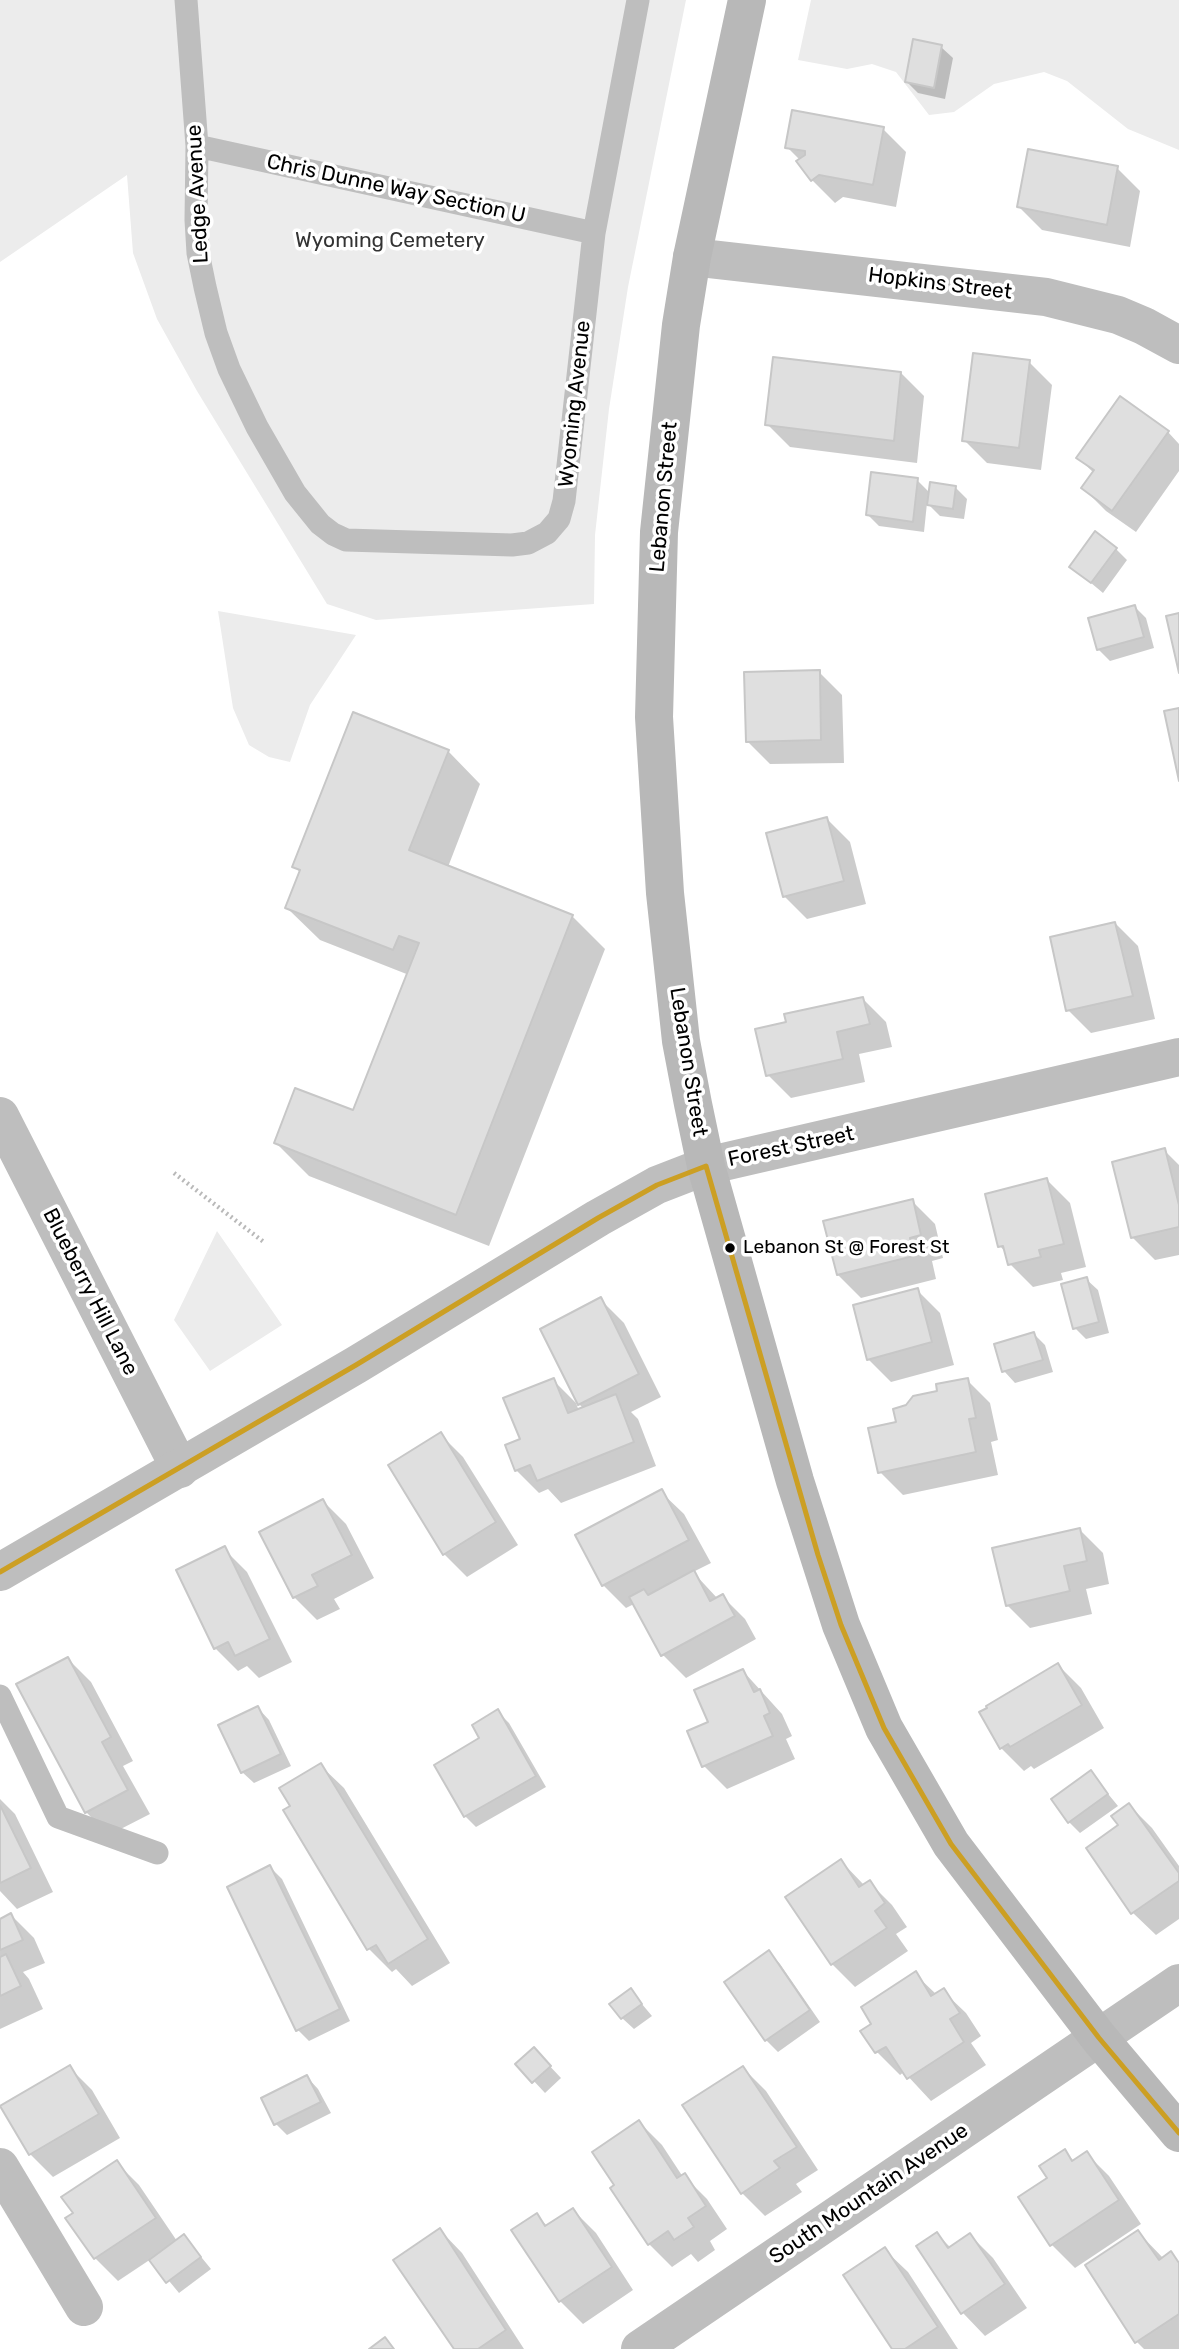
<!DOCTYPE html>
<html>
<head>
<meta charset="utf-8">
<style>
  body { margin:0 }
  canvas { display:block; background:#fff }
</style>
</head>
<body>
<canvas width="1179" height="2349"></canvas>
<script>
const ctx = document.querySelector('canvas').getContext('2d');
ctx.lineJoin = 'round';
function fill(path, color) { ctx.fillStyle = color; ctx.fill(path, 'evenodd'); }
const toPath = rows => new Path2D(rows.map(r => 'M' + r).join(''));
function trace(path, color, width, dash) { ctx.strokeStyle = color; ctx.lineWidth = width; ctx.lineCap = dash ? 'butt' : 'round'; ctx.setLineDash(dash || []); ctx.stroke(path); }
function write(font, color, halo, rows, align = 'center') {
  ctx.font = font + ' Rubik,sans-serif'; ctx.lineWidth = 7; ctx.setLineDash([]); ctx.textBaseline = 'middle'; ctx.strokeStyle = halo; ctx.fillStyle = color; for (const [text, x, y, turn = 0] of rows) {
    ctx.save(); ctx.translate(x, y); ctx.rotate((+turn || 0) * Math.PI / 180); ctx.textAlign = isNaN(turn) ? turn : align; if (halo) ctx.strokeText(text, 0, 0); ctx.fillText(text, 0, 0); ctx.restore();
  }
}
fill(toPath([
  [0,0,686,0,628,287,609,409,595,535,594,604,376,620,327,604,197,391,157,319,133,253,127,175,0,262],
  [811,0,1179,0,1179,150,1128,129,1067,81,1044,72,994,84,954,112,929,115,896,72,872,64,847,69,798,60],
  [218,611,356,635,310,705,290,762,269,757,249,745,233,708],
  [217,1231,282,1325,210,1371,174,1320]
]), '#ececec');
fill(toPath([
  [941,47,953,58,945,99,918,93,907,82],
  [883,129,906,152,896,207,843,197,835,203,812,180,800,160,787,147],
  [1117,168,1140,191,1130,247,1042,230,1019,207],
  [1029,362,1052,385,1041,470,987,463,964,440],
  [901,373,924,396,917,463,790,447,767,424],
  [1168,432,1179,444,1179,471,1136,532,1106,511,1083,488,1094,473,1078,458],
  [917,480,930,493,955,487,967,499,964,519,940,516,927,503,924,532,879,526,867,514],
  [1116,549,1127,560,1103,593,1072,567],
  [1135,607,1146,618,1154,648,1110,661,1098,649],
  [819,672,842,695,844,763,770,764,747,741],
  [448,751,480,784,448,867,572,916,605,949,489,1246,309,1176,276,1143,354,1113,409,975,320,940,287,908,301,873,294,866],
  [827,819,850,842,866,904,807,919,784,896],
  [1115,923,1138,946,1155,1019,1091,1033,1068,1010],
  [863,999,886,1022,892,1047,859,1054,865,1082,791,1098,768,1075,788,1024],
  [1164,1150,1179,1165,1179,1255,1155,1260,1132,1237],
  [1047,1180,1070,1203,1086,1267,1061,1273,1063,1280,1033,1287,1010,1264,1007,1254,1000,1246],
  [912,1201,935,1224,943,1258,932,1261,936,1279,861,1298,838,1275],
  [1086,1279,1098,1290,1109,1333,1086,1339,1075,1328],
  [917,1290,940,1313,954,1365,891,1382,868,1359],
  [601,1300,624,1323,661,1397,631,1412,638,1419,656,1466,561,1503,548,1489,539,1493,516,1470,522,1440,553,1380,576,1403,579,1411,584,1409,579,1404],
  [1034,1334,1045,1345,1053,1372,1015,1383,1004,1371],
  [967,1380,990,1403,998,1440,991,1442,998,1475,903,1495,880,1472,898,1424,939,1392],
  [440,1434,463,1457,518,1545,467,1577,444,1554],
  [661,1492,684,1514,711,1563,693,1572,718,1599,722,1596,745,1619,756,1639,686,1678,663,1655,634,1604,626,1608,603,1585],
  [323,1501,346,1524,374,1578,334,1599,340,1609,317,1620,294,1597],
  [1080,1530,1103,1553,1109,1584,1086,1589,1092,1614,1030,1628,1007,1605],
  [224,1549,247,1572,292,1662,259,1678,247,1666,238,1671,215,1648],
  [68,1659,91,1682,133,1761,123,1766,150,1814,109,1835,86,1812],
  [1058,1665,1081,1688,1104,1728,1034,1769,1031,1766,1024,1771,1001,1748],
  [743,1671,782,1714,792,1736,786,1739,795,1759,727,1789,704,1766,689,1732,710,1723],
  [258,1708,269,1720,291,1766,254,1783,242,1772],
  [498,1712,509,1723,546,1787,476,1827,465,1816,482,1739],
  [321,1766,344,1788,450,1963,412,1986,396,1969,392,1972,369,1949,293,1807],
  [1091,1773,1118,1806,1080,1833,1069,1822],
  [0,1799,15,1814,53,1892,17,1909,0,1891],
  [1129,1805,1152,1828,1179,1866,1179,1919,1156,1935,1133,1913,1120,1826],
  [841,1861,864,1885,869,1882,892,1905,907,1927,896,1934,908,1951,855,1987,832,1964],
  [270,1867,282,1879,350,2021,309,2041,298,2030],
  [11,1915,34,1938,45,1963,23,1972,29,1979,43,2009,0,2029,0,1920],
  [769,1952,780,1964,820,2022,778,2052,766,2040,726,1982],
  [915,1974,937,1995,943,1991,966,2013,981,2036,971,2043,986,2065,931,2101,904,2072,900,2075,877,2052,873,2025],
  [631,1991,652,2016,634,2029,622,2018],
  [545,2061,561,2078,545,2093,518,2064],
  [69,2067,92,2090,120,2138,53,2177,30,2154],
  [743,2068,766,2091,818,2170,796,2184,802,2192,765,2216,742,2193,685,2106],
  [307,2077,318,2089,331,2113,287,2135,276,2124],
  [639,2122,662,2145,683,2177,684,2176,707,2199,727,2229,710,2241,715,2250,698,2262,691,2254,672,2267,649,2244],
  [1064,2151,1074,2161,1086,2153,1109,2176,1141,2224,1075,2268,1052,2245,1020,2198,1049,2178],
  [116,2162,139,2185,177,2241,184,2236,211,2269,179,2293,151,2259,118,2281,95,2258,68,2218,75,2213],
  [573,2210,596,2233,633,2290,583,2324,560,2301,537,2215,548,2227],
  [440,2230,462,2253,524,2349,456,2349],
  [1138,2232,1164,2259,1171,2254,1179,2262,1179,2349,1144,2349,1137,2342],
  [937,2234,951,2248,970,2235,993,2258,1027,2308,985,2336,963,2313],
  [885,2250,908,2272,958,2349,894,2349]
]), '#0003');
const building = toPath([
  [913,39,942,45,934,88,905,82,913,39],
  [792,110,884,127,873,185,819,175,811,181,796,161,805,155,805,151,785,148,792,110],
  [1028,149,1118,166,1107,225,1017,207,1028,149],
  [973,353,1030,360,1019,448,962,441,973,353],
  [773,357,901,372,894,441,765,425,773,357],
  [1120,396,1169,431,1112,511,1081,488,1094,470,1076,458,1120,396],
  [871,472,918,478,913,522,866,515,871,472],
  [930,482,956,486,953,509,927,505,930,482],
  [1095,531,1117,548,1091,583,1069,567,1095,531],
  [1135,605,1144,637,1097,650,1088,618,1135,605],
  [1179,613,1179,673,1166,616,1179,613],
  [820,670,821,740,746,742,744,672,820,670],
  [1179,708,1179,781,1164,711,1179,708],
  [353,712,449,750,409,850,573,915,456,1215,274,1143,295,1088,353,1110,419,943,399,936,393,950,285,908,300,870,292,867,353,712],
  [827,817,844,881,783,897,766,833,827,817],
  [1115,922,1133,996,1066,1011,1050,937,1115,922],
  [863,997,870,1024,837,1032,843,1059,766,1076,755,1029,786,1022,784,1014,863,997],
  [1165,1148,1179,1205,1179,1227,1131,1238,1112,1162,1165,1148],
  [1047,1178,1064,1244,1039,1250,1041,1257,1008,1265,1003,1246,998,1247,985,1194,1047,1178],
  [913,1199,921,1235,910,1238,914,1256,837,1275,823,1221,913,1199],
  [1087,1277,1099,1322,1073,1329,1061,1284,1087,1277],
  [918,1288,932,1342,867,1360,853,1305,918,1288],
  [601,1297,639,1374,578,1405,540,1329,601,1297],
  [1034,1332,1043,1360,1002,1372,994,1344,1034,1332],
  [554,1378,568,1413,616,1394,634,1442,537,1481,530,1465,515,1471,505,1445,520,1439,503,1398,554,1378],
  [968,1378,976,1418,969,1419,976,1452,878,1473,868,1428,896,1422,893,1409,906,1405,913,1396,937,1391,936,1384,968,1378],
  [441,1432,496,1522,443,1555,388,1465,441,1432],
  [662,1489,689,1540,602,1586,575,1535,662,1489],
  [323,1499,352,1555,312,1575,318,1586,293,1598,259,1532,323,1499],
  [1080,1528,1087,1561,1064,1566,1070,1591,1006,1606,992,1548,1080,1528],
  [225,1546,270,1639,235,1656,228,1642,214,1649,176,1570,225,1546],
  [694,1570,710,1601,723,1594,735,1616,661,1656,629,1597,644,1589,648,1595,694,1570],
  [68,1657,111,1737,102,1742,128,1790,85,1813,16,1684,68,1657],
  [1058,1663,1082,1705,1010,1747,1008,1744,1000,1749,979,1712,987,1708,986,1706,1058,1663],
  [743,1669,754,1692,760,1689,770,1713,764,1716,773,1736,702,1767,687,1731,708,1722,694,1690,743,1669],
  [258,1706,281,1754,241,1773,218,1725,258,1706],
  [498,1709,536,1776,464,1817,434,1765,479,1738,472,1725,498,1709],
  [321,1763,428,1939,388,1964,376,1945,367,1950,283,1810,290,1806,279,1788,321,1763],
  [1091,1770,1108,1794,1068,1823,1051,1799,1091,1770],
  [1129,1803,1179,1873,1179,1881,1131,1914,1086,1848,1118,1825,1111,1816,1129,1803],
  [0,1805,31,1868,0,1883,0,1805],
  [841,1859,859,1887,870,1880,885,1903,875,1911,887,1928,831,1965,785,1897,841,1859],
  [270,1865,340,2009,296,2031,227,1887,270,1865],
  [11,1913,23,1940,0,1950,0,1919,11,1913],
  [769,1950,810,2010,765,2041,724,1982,769,1950],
  [6,1954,21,1986,0,1996,0,1957,6,1954],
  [916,1971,931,1996,944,1988,960,2013,950,2019,964,2042,907,2079,886,2047,875,2053,860,2031,871,2024,861,2007,916,1971],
  [631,1988,642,2004,621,2019,609,2004,631,1988],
  [534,2047,551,2066,532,2083,515,2064,534,2047],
  [70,2065,99,2114,29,2155,0,2106,70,2065],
  [743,2066,797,2147,774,2161,780,2168,741,2194,682,2105,743,2066],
  [307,2075,321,2102,274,2125,261,2098,307,2075],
  [639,2120,677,2178,685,2173,706,2206,688,2218,694,2227,674,2240,668,2231,648,2245,610,2188,614,2185,592,2152,639,2120],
  [1065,2149,1072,2161,1087,2151,1119,2200,1050,2246,1018,2197,1047,2178,1039,2166,1065,2149],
  [117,2160,156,2218,94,2259,65,2218,73,2213,61,2197,117,2160],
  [573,2208,612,2267,559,2302,511,2230,537,2213,545,2226,573,2208],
  [440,2228,506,2330,478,2349,454,2349,393,2260,440,2228],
  [1138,2230,1159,2260,1171,2251,1179,2263,1179,2314,1135,2343,1085,2265,1138,2230],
  [937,2232,948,2248,970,2233,1005,2284,961,2314,916,2246,937,2232],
  [184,2234,201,2257,166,2283,149,2260,184,2234],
  [885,2247,938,2327,905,2349,892,2349,843,2275,885,2247],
  [385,2337,394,2349,369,2349,385,2337]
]);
fill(building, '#dfdfdf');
trace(building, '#c7c7c7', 2);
trace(toPath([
  [174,1173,265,1243]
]), '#b9b9b9', 4.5, [2, 3.5]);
trace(toPath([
  [186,0,197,146,196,220,198,253,205,287,216,333,229,369,257,427,295,493,320,524,333,534,346,540,512,545,528,543,547,533,559,519,564,501,594,233,638,0],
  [197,146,594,233],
  [0,1696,58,1817,157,1853]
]), '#bebebe', 23);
trace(toPath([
  [692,257,1046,297,1118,315,1144,326,1179,345],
  [0,1116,180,1469],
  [706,1166,1179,1057],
  [0,2167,84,2307],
  [640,2349,1179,1983]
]), '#bebebe', 38);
trace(toPath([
  [0,1572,356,1365,598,1218,657,1185,706,1166]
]), '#bebebe', 38);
trace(toPath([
  [747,0,692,257,681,325,659,532,654,717,665,893,681,1041,693,1104,706,1166,795,1481,841,1625,884,1728,951,1844,1099,2038,1179,2133]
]), '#b8b8b8', 38);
trace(toPath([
  [0,1572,356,1365,598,1218,657,1185,706,1166,818,1555,841,1625,884,1728,951,1844,1099,2038,1179,2133]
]), '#cc9f23', 5);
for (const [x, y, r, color] of [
  [730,1248,6,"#000"]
]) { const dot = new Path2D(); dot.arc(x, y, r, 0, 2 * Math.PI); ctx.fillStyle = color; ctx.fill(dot); trace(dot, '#fff', 2.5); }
write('19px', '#000', '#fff', [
  ["Lebanon St @ Forest St",743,1248]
], 'left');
write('21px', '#000', '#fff', [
  ["Chris Dunne Way Section U",396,189,12],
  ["Ledge Avenue",198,194,-93],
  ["Hopkins Street",940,284,7],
  ["Wyoming Avenue",575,404,-84],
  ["Lebanon Street",664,497,-85],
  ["Lebanon Street",688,1062,81],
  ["Forest Street",791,1147,-12],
  ["Blueberry Hill Lane",90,1292,63],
  ["South Mountain Avenue",869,2194,-34]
]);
write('21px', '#333', '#fff', [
  ["Wyoming Cemetery",390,241]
]);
</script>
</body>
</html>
